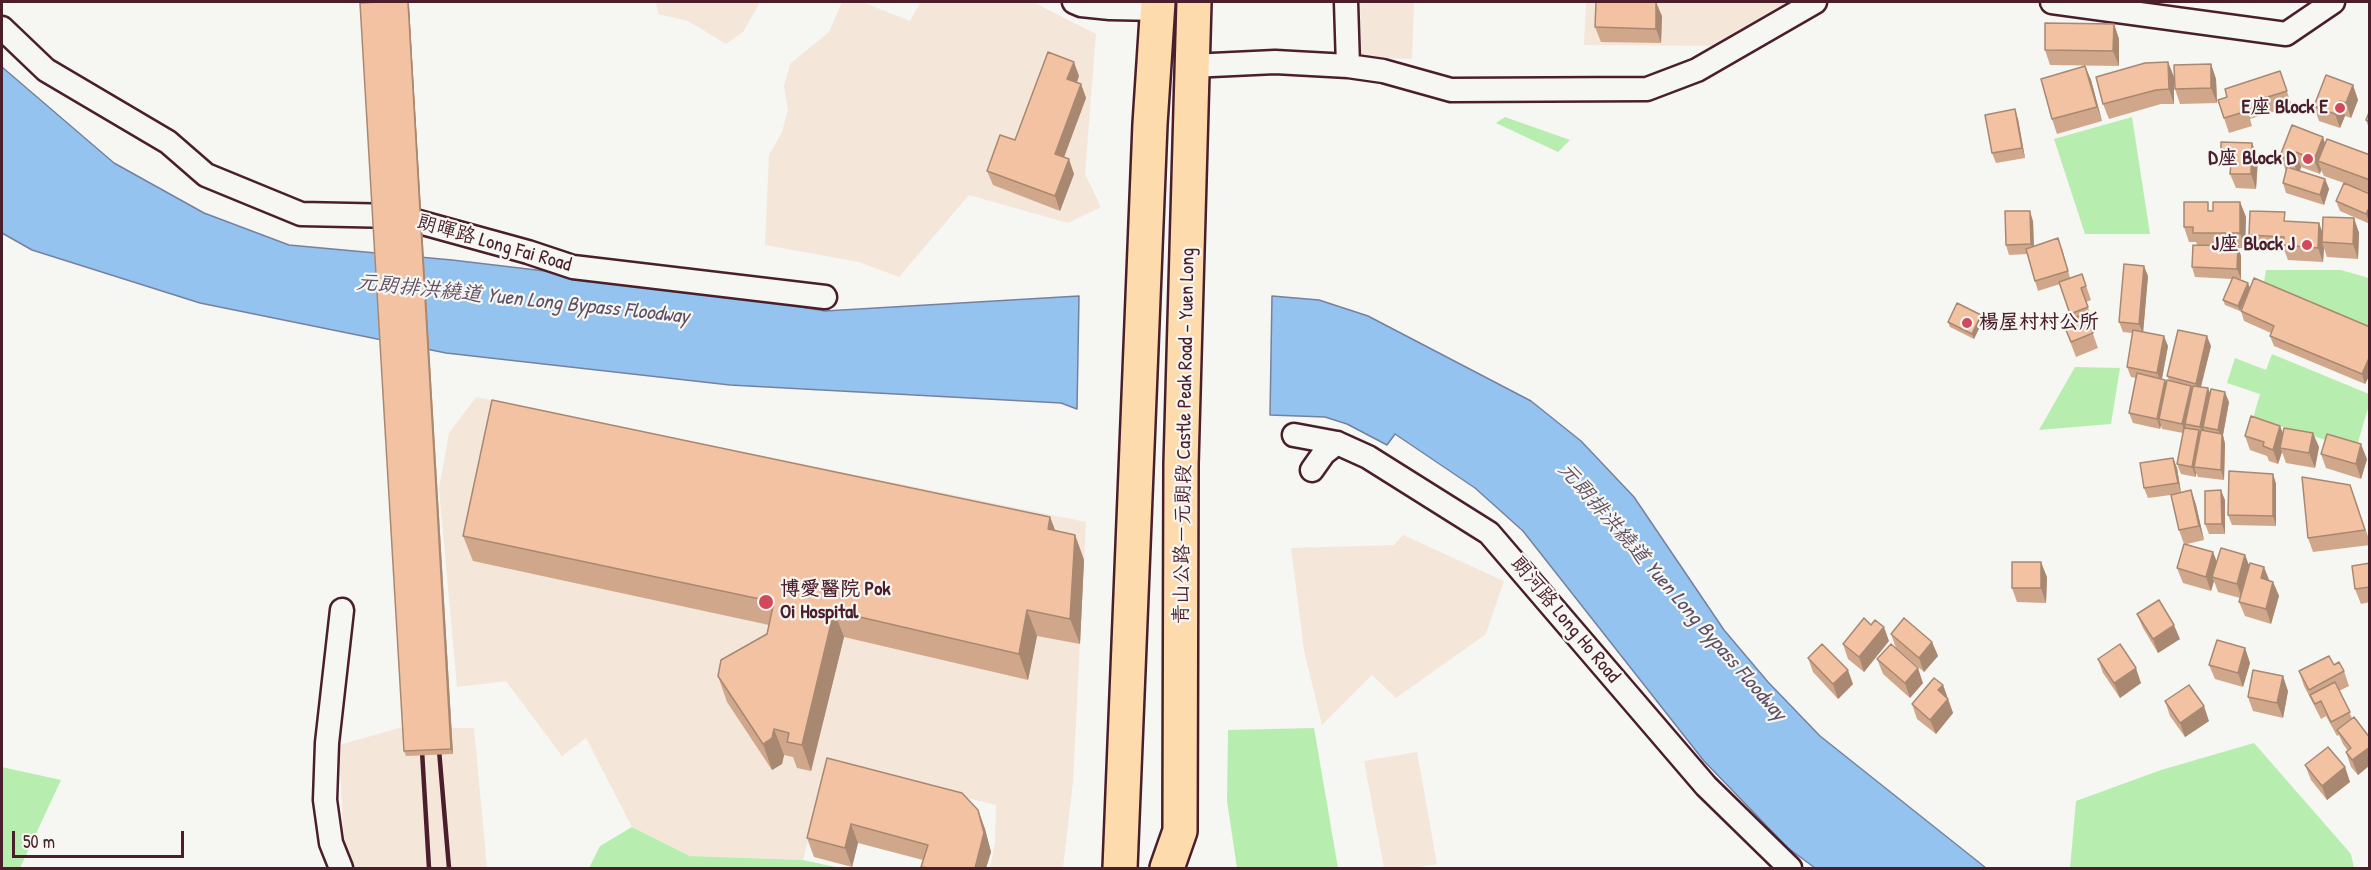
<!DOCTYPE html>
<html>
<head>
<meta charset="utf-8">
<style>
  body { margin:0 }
  #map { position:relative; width:2371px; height:870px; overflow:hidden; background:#f6f6f2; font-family:"Patrick Hand",sans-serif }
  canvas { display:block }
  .frame { position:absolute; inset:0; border:3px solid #4a1f2b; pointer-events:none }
  .scale { position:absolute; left:12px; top:831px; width:172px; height:27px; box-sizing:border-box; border:3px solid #4a1f2b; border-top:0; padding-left:8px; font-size:18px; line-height:21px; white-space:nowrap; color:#4a1f2b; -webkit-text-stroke:4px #f6f6f2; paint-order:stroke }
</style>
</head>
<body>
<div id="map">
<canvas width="2371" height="870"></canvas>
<div class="frame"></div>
<div class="scale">50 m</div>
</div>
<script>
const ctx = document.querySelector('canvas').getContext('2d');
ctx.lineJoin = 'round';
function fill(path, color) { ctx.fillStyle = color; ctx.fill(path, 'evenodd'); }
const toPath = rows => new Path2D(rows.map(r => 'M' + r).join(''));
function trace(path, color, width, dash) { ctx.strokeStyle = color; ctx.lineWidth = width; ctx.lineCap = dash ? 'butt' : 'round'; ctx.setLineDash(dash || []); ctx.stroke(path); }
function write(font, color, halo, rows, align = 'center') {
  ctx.font = font + ' "Patrick Hand","LXGW WenKai TC",sans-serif'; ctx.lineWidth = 4.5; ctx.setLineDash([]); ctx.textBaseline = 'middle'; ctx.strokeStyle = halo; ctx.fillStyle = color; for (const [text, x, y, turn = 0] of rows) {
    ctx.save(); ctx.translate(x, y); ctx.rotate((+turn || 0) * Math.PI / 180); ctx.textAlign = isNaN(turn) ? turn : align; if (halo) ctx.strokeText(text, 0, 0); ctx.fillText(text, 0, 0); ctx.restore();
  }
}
fill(toPath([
  [656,2,760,2,743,32,726,44,688,21,658,14],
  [842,2,862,2,910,21,921,2,1033,2,1096,34,1085,174,1101,207,1068,223,969,195,899,277,859,262,765,245,769,155,782,132,788,110,784,86,790,64,829,32],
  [1360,2,1414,2,1412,59,1361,57],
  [1586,2,1810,2,1726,46,1584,45],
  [476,397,1086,522,1073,782,1063,868,990,868,995,843,996,805,827,764,803,860,690,856,632,827,586,738,562,756,506,681,457,687,439,489,449,433],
  [1403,535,1504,581,1486,634,1396,698,1372,675,1322,725,1304,650,1291,548,1394,545],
  [399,728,474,728,487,868,357,868,344,849,339,745],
  [1417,752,1437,864,1412,868,1384,868,1364,761]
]), '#f5e6da');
fill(toPath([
  [1505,117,1570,140,1558,152,1496,123],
  [2132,117,2150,234,2085,234,2054,139],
  [2266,270,2341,270,2369,278,2369,326,2264,282],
  [2272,354,2369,394,2369,405,2356,449,2253,418,2260,394,2227,383,2235,358,2266,370],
  [2075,367,2120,368,2111,424,2039,430],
  [1314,728,1338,868,1237,868,1227,801,1228,730],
  [2254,743,2351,854,2354,868,2070,868,2076,801,2161,770],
  [2,767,61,780,20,868,2,868],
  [632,827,690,856,803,860,840,868,589,868,600,846]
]), '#b7eeb0');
const water = toPath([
  [2,67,114,163,204,213,289,245,452,260,680,287,825,311,1079,296,1077,409,1061,403,730,385,446,353,200,303,32,250,2,233,2,67],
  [1272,296,1319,300,1368,316,1531,401,1581,441,1634,497,1724,630,1768,682,1820,736,1986,868,1815,868,1788,848,1704,761,1523,531,1475,488,1395,434,1387,445,1347,424,1325,417,1270,415,1272,296]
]);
fill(water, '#93c3ee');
trace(water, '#7681a0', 1.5);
const street = toPath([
  [1074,2,1081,5,1110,8,1158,9],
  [1346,2,1348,66],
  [2052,2,2286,34,2333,2],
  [2,28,46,70,168,142,206,175,301,214,397,216,528,252,573,267,825,297],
  [1191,66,1275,62,1348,66,1383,71,1451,90,1647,89,1697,70,1815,2],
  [1294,435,1337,443,1368,457,1489,533,1706,786,1790,868],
  [1312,470,1324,453,1337,443],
  [341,868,331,843,325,800,327,743,342,610]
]);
const primary = toPath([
  [1120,868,1150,124,1158,2],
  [1167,868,1180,831,1181,464,1194,2]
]);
trace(street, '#4a1f2b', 27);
trace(primary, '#4a1f2b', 38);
trace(street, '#f6f6f2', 22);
trace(primary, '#fedbac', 33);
trace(toPath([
  [439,750,449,868],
  [422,751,429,868]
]), '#4a1f2b', 4.5);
fill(toPath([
  [378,2,408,2,409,5,453,754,406,756,404,751],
  [1662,16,1661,43,1601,42,1595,27],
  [2114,24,2119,39,2119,66,2050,65,2045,50],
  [2168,62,2174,77,2174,104,2161,104,2109,119,2103,104],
  [2211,64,2216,79,2217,103,2180,104,2175,89],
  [2085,66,2091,80,2102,121,2057,134,2052,119],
  [2280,71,2292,106,2250,119,2252,126,2229,133,2224,118,2227,97],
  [1079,76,1077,82,1081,84,1086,98,1064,157,1074,174,1060,211,993,185,987,171,1015,140],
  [2353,85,2358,100,2351,118,2345,116,2340,128,2319,121,2314,106],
  [2370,110,2370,131,2366,120],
  [2018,119,2025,158,1996,163,1992,153],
  [2252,143,2258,158,2256,189,2236,188,2230,174,2231,167,2226,167,2221,152],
  [2325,143,2370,155,2370,193,2349,185,2370,194,2370,224,2340,211,2336,201,2344,183,2324,176,2321,170,2320,174,2301,167,2300,171,2325,179,2329,189,2324,205,2286,193,2283,183,2286,171,2280,156],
  [2240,202,2246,217,2245,248,2238,248,2241,256,2241,279,2238,279,2250,288,2240,311,2225,305,2223,300,2232,279,2195,277,2192,267,2197,245,2196,242,2189,242,2184,227,2211,211],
  [2354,218,2359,233,2358,259,2327,257,2324,248,2323,262,2288,260,2285,252,2254,250,2249,235,2288,221,2319,223,2322,232],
  [2033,221,2034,246,2062,248,2070,278,2082,274,2091,300,2086,302,2093,322,2089,323,2098,348,2076,357,2063,323,2072,319,2060,284,2038,291,2027,254,2009,255,2006,245],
  [2148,276,2143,331,2168,346,2162,379,2166,382,2169,380,2167,376,2211,346,2201,387,2210,394,2229,402,2223,435,2225,444,2224,480,2198,477,2196,473,2196,477,2181,474,2177,464,2183,433,2162,429,2161,425,2160,429,2133,423,2129,413,2136,378,2131,377,2127,367,2132,333,2123,332,2119,322],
  [2241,311,2370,327,2370,374,2365,384,2274,346,2270,336,2271,333,2244,321],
  [1981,315,1983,320,1974,339,1950,327,1948,322],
  [2280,426,2283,434,2319,447,2315,468,2286,463,2282,452,2278,464,2269,461,2267,456,2250,450,2245,436],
  [2321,454,2367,459,2361,479,2326,468],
  [2173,458,2177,468,2181,492,2191,490,2196,505,2204,540,2187,544,2213,552,2217,562,2245,555,2249,566,2269,581,2273,582,2279,596,2271,624,2245,616,2239,602,2240,598,2218,592,2214,581,2211,591,2183,583,2177,568,2184,544,2179,530,2171,495,2148,498,2144,488],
  [2273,474,2276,484,2276,526,2232,525,2228,515],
  [2350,485,2370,542,2370,545,2313,552,2308,538],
  [2225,500,2225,534,2209,534,2205,524],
  [1050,517,1055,531,1075,535,1084,560,1080,644,1037,636,1028,680,844,637,811,771,797,768,793,757,784,755,782,764,772,770,727,702,718,676,767,634,769,625,473,561,463,536],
  [2370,563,2370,602,2361,604,2355,589],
  [2047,577,2046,603,2017,602,2012,588],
  [2137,614,2180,639,2158,653,2143,628],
  [1891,634,1932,642,1938,656,1924,672,1896,648],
  [1889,641,1864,672,1848,659,1843,644],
  [2245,648,2250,663,2243,687,2215,679,2209,665],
  [1808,658,1853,684,1838,699,1813,672],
  [1877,659,1923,683,1910,698,1883,674],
  [2098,659,2141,683,2120,698,2103,673],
  [2334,665,2344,671,2349,686,2339,691,2352,718,2370,738,2370,768,2369,766,2358,775,2351,767,2346,752,2348,751,2343,744,2339,735,2337,736,2326,716,2321,719,2304,686,2299,671],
  [1943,685,1953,713,1936,734,1917,719,1912,704],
  [2288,691,2283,718,2253,711,2248,697],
  [2165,701,2209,721,2185,737,2170,716],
  [827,758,978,810,985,829,991,852,986,868,922,868,921,867,923,860,858,843,852,867,814,857,807,838],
  [2305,765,2345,767,2350,782,2327,800,2311,780]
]), '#d0a78b');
fill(toPath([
  [408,2,409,5,453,754,451,749],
  [1656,2,1662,16,1661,43,1656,29],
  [2114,24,2119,39,2119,66,2113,51],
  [1074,62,1079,76,1073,93,1067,79],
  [2168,62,2174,77,2174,104,2169,89],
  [2211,64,2216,79,2217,103,2211,88],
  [2085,66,2091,80,2102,121,2097,107],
  [1081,84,1086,98,1060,168,1055,154],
  [2353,85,2358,100,2351,118,2346,103],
  [2340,101,2345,116,2340,128,2335,114],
  [2015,109,2018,119,2025,158,2022,148],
  [2323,137,2328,152,2318,161,2321,170,2320,174,2314,160],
  [2252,143,2258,158,2256,189,2251,174],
  [2296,152,2301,167,2298,175,2293,161],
  [1069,159,1074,174,1060,211,1055,196],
  [2325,179,2329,189,2324,205,2320,195],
  [2240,202,2246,217,2245,248,2240,233],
  [2370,206,2370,223,2366,214],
  [2030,211,2033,221,2034,254,2031,244],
  [2354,218,2359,233,2358,259,2353,244],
  [2319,223,2324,237,2322,242,2324,248,2323,262,2318,248],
  [2238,246,2241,256,2241,279,2237,269],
  [2144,266,2148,276,2143,334,2139,324],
  [2248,283,2250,288,2240,311,2238,306],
  [1981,315,1983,320,1974,339,1972,334],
  [2164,336,2168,346,2161,383,2157,373],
  [2207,336,2211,346,2199,394,2196,384],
  [2370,356,2370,374,2365,384,2362,374],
  [2165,380,2169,390,2159,419,2161,425,2160,429,2157,419],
  [2191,386,2195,396,2185,424,2187,430,2186,434,2182,424],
  [2208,388,2212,398,2203,427,2205,433,2204,437,2200,427],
  [2225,392,2229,402,2223,435,2225,444,2224,480,2221,470,2222,440,2218,430],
  [2280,426,2286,441,2280,448,2282,452,2278,464,2273,450],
  [2199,430,2203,440,2194,467,2196,473,2196,477,2192,467],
  [2313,433,2319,447,2315,468,2309,453],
  [2361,444,2367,459,2361,479,2356,464],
  [2173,458,2177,468,2181,493,2178,483],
  [2273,474,2276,484,2276,526,2273,516],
  [2191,490,2196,505,2204,540,2199,526],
  [2221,490,2225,500,2225,534,2222,524],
  [1050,517,1060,543,1048,529],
  [1075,535,1084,560,1080,644,1070,619],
  [2213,552,2218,566,2212,577,2214,581,2211,591,2206,577],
  [2245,555,2251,570,2242,599,2237,584],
  [2041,562,2047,577,2046,603,2041,588],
  [2264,567,2270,582,2261,578],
  [2273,582,2279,596,2271,624,2266,609],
  [1027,610,1037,636,1028,680,1019,654],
  [834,611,844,637,811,771,802,745],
  [2174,625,2180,639,2158,653,2153,639],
  [1884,627,1889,641,1864,672,1859,657],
  [1932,642,1938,656,1924,672,1919,658],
  [2245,648,2250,663,2243,687,2238,673],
  [1918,668,1923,683,1910,698,1905,683],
  [2136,668,2141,683,2120,698,2114,683],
  [1848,670,1853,684,1838,699,1833,684],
  [2283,676,2288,691,2283,718,2277,703],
  [1943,685,1953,713,1936,734,1930,720,1938,690],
  [2204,706,2209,721,2185,737,2180,723],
  [774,729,784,755,782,764,772,770,763,744],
  [2370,747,2370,764,2368,763,2369,766,2358,775,2352,760],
  [2345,767,2350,782,2327,800,2322,786],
  [978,810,985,829,991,852,986,868,975,868],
  [851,824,858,843,852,867,845,848]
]), '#a98871');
const building = toPath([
  [378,2,408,2,451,749,404,751,360,3,378,2],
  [1596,2,1656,2,1656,29,1595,27,1596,2],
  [2045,23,2114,24,2113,51,2045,50,2045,23],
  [1048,52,1074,62,1067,79,1081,84,1055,154,1069,159,1055,196,987,171,1000,135,1015,140,1048,52],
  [2168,62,2169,89,2156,90,2103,104,2096,77,2145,63,2168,62],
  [2211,64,2211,88,2175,89,2174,65,2211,64],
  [2085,66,2097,107,2052,119,2041,79,2085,66],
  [2280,71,2287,91,2245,104,2247,111,2224,118,2218,100,2227,97,2225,89,2280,71],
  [2326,75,2353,85,2346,103,2340,101,2335,114,2314,106,2326,75],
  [2015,109,2022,148,1992,153,1985,115,2015,109],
  [2370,110,2370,122,2366,120,2370,110],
  [2292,125,2323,137,2314,160,2296,152,2293,161,2280,156,2292,125],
  [2327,139,2370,155,2370,180,2318,161,2327,139],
  [2221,142,2252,143,2251,174,2230,174,2232,152,2221,152,2221,142],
  [2287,167,2325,179,2320,195,2283,183,2287,167],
  [2344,183,2370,194,2370,206,2366,214,2336,201,2344,183],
  [2184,202,2208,202,2208,211,2213,211,2213,202,2240,202,2240,233,2193,233,2193,227,2184,227,2184,202],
  [2005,211,2030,211,2031,244,2006,245,2005,211],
  [2250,211,2285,212,2284,221,2319,223,2318,248,2283,245,2284,237,2249,235,2250,211],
  [2323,217,2354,218,2353,244,2322,242,2323,217],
  [2058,238,2068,271,2035,281,2026,249,2058,238],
  [2193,245,2238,246,2237,269,2192,267,2193,245],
  [2124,264,2144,266,2139,324,2119,322,2124,264],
  [2082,274,2086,286,2081,288,2088,307,2070,314,2059,282,2082,274],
  [2233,277,2248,283,2238,306,2223,300,2233,277],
  [2254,278,2370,327,2370,356,2362,374,2270,336,2274,326,2241,311,2254,278],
  [1957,303,1981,315,1972,334,1948,322,1957,303],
  [2085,314,2093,333,2071,342,2063,323,2085,314],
  [2133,330,2164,336,2157,373,2127,367,2133,330],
  [2178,330,2207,336,2196,384,2167,376,2178,330],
  [2137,373,2165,380,2157,419,2129,413,2137,373],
  [2167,380,2191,386,2182,424,2159,419,2167,380],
  [2193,386,2208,388,2200,427,2185,424,2193,386],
  [2211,389,2225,392,2218,430,2203,427,2211,389],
  [492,400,1050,517,1048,529,1075,535,1070,619,1027,610,1019,654,834,611,802,745,787,742,789,733,774,729,772,738,763,744,718,676,721,660,767,634,774,602,463,536,492,400],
  [2251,416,2280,426,2273,450,2263,446,2264,442,2245,436,2251,416],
  [2184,428,2199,430,2192,467,2177,464,2184,428],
  [2284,428,2313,433,2309,453,2280,448,2284,428],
  [2201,430,2222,434,2221,470,2194,467,2201,430],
  [2327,434,2361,444,2356,464,2321,454,2327,434],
  [2173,458,2178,483,2144,488,2140,463,2173,458],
  [2229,471,2273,474,2273,516,2228,515,2229,471],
  [2302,477,2350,485,2365,530,2308,538,2302,477],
  [2191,490,2199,526,2179,530,2171,495,2191,490],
  [2221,490,2222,524,2205,524,2205,491,2221,490],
  [2184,544,2213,552,2206,577,2177,568,2184,544],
  [2221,548,2245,555,2237,584,2212,577,2221,548],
  [2012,562,2041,562,2041,588,2012,588,2012,562],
  [2250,563,2264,567,2261,578,2273,582,2266,609,2239,602,2250,563],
  [2370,563,2370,587,2355,589,2352,566,2370,563],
  [2159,600,2174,625,2153,639,2137,614,2159,600],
  [1864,618,1871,625,1875,620,1884,627,1859,657,1843,644,1864,618],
  [1904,618,1932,642,1919,658,1891,634,1904,618],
  [2217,640,2245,648,2238,673,2209,665,2217,640],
  [1822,644,1848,670,1833,684,1808,658,1822,644],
  [1891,644,1918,668,1905,683,1877,659,1891,644],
  [2120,644,2136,668,2114,683,2098,659,2120,644],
  [2329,656,2334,665,2339,662,2344,671,2309,690,2299,671,2329,656],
  [2253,670,2283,676,2277,703,2248,697,2253,670],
  [1934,678,1943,685,1938,690,1948,699,1930,720,1912,704,1934,678],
  [2335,682,2350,712,2331,722,2321,701,2315,704,2310,695,2335,682],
  [2189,685,2204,706,2180,723,2165,701,2189,685],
  [2354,717,2370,738,2370,747,2352,760,2346,752,2351,748,2337,730,2354,717],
  [2328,747,2345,767,2322,786,2305,765,2328,747],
  [827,758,962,793,978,810,984,833,975,868,929,868,921,867,928,845,851,824,845,848,807,838,827,758]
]);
fill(building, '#f2c2a2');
trace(building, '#a98871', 1.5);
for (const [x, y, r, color] of [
  [2340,108,6,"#d1495b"],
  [2308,159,6,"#d1495b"],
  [2307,245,6,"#d1495b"],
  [1967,323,6,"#d1495b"],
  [766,602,8,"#d1495b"]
]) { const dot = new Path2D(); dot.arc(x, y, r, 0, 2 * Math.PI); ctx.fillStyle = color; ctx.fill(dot); trace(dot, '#f6f6f2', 2); }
write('bold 20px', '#4a1f2b', '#f6f6f2', [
  ["E座 Block E",2328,108],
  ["D座 Block D",2296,159],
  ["J座 Block J",2295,245],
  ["楊屋村村公所",1979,323,"left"],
  ["博愛醫院 Pok",780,590,"left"],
  ["Oi Hospital",780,613,"left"]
], 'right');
write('20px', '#4a1f2b', '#f6f6f2', [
  ["朗暉路 Long Fai Road",494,244,16],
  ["青山公路－元朗段 Castle Peak Road – Yuen Long",1185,436,-89],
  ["朗河路 Long Ho Road",1565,620,50]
]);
write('italic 21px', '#605066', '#f6f6f2', [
  ["元朗排洪繞道 Yuen Long Bypass Floodway",523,300,6],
  ["元朗排洪繞道 Yuen Long Bypass Floodway",1672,592,49]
]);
</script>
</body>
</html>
